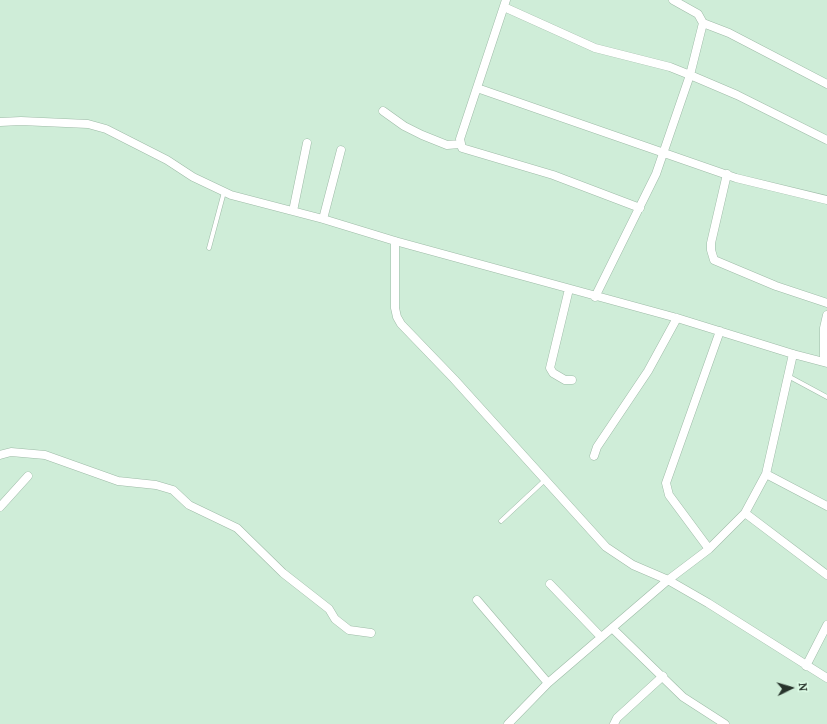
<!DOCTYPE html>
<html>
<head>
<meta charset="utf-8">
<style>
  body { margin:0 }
  #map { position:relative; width:827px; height:724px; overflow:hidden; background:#cfedd8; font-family:Lora,serif }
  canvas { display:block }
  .north { position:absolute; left:771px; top:668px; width:40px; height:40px; -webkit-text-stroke:3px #dcfbe5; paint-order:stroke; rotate:85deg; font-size:11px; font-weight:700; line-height:16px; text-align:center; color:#27332b }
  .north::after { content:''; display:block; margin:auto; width:14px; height:18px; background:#27332b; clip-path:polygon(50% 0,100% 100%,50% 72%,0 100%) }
</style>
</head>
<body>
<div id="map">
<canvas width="827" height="724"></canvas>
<div class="north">N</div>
</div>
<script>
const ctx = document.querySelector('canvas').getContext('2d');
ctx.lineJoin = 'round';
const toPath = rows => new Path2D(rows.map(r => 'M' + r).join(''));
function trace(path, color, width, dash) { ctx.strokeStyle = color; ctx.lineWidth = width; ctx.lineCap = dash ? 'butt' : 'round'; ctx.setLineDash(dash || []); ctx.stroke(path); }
const lane = toPath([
  [209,248,224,192],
  [788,376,827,397],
  [501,521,545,480]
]);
const street = toPath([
  [506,0,460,139,462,148,553,175,640,208],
  [673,0,698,14,703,23],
  [504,7,595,48,670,67,690,75,737,95,827,140],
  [477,88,736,178,827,200],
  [383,111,404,126,422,135,447,145,460,144],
  [0,122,21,121,88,124,106,129,167,160,193,177,231,195,323,219,395,241,677,318,793,354,827,363],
  [727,174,711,243,711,250,714,260,776,286,827,303],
  [293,211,307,143],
  [323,219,341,150],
  [395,241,395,308,397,317,401,324,454,379,606,547,633,565,668,580,708,603,827,678],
  [569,289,550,368,553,373,565,380,572,380],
  [595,297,656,174,690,75,703,23,729,33,827,84],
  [824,362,824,328,827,315],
  [0,455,11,452,45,455,118,481,156,485,173,490,189,505,237,528,283,573,329,609,335,619,349,630,371,633],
  [594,456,597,447,648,371,677,318],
  [766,474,827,506],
  [0,507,28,476],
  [745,513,827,575],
  [709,549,669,495,666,483,720,331],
  [550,584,601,637],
  [477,600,548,683],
  [612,628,683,697,725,724],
  [806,666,827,625],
  [508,724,548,683,668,580,709,549,745,513,766,474,793,354],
  [614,724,617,718,663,676]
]);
trace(lane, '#9ebba7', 5);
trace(street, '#9ebba7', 9);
trace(lane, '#fff', 4);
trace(street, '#fff', 8);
</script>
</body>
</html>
